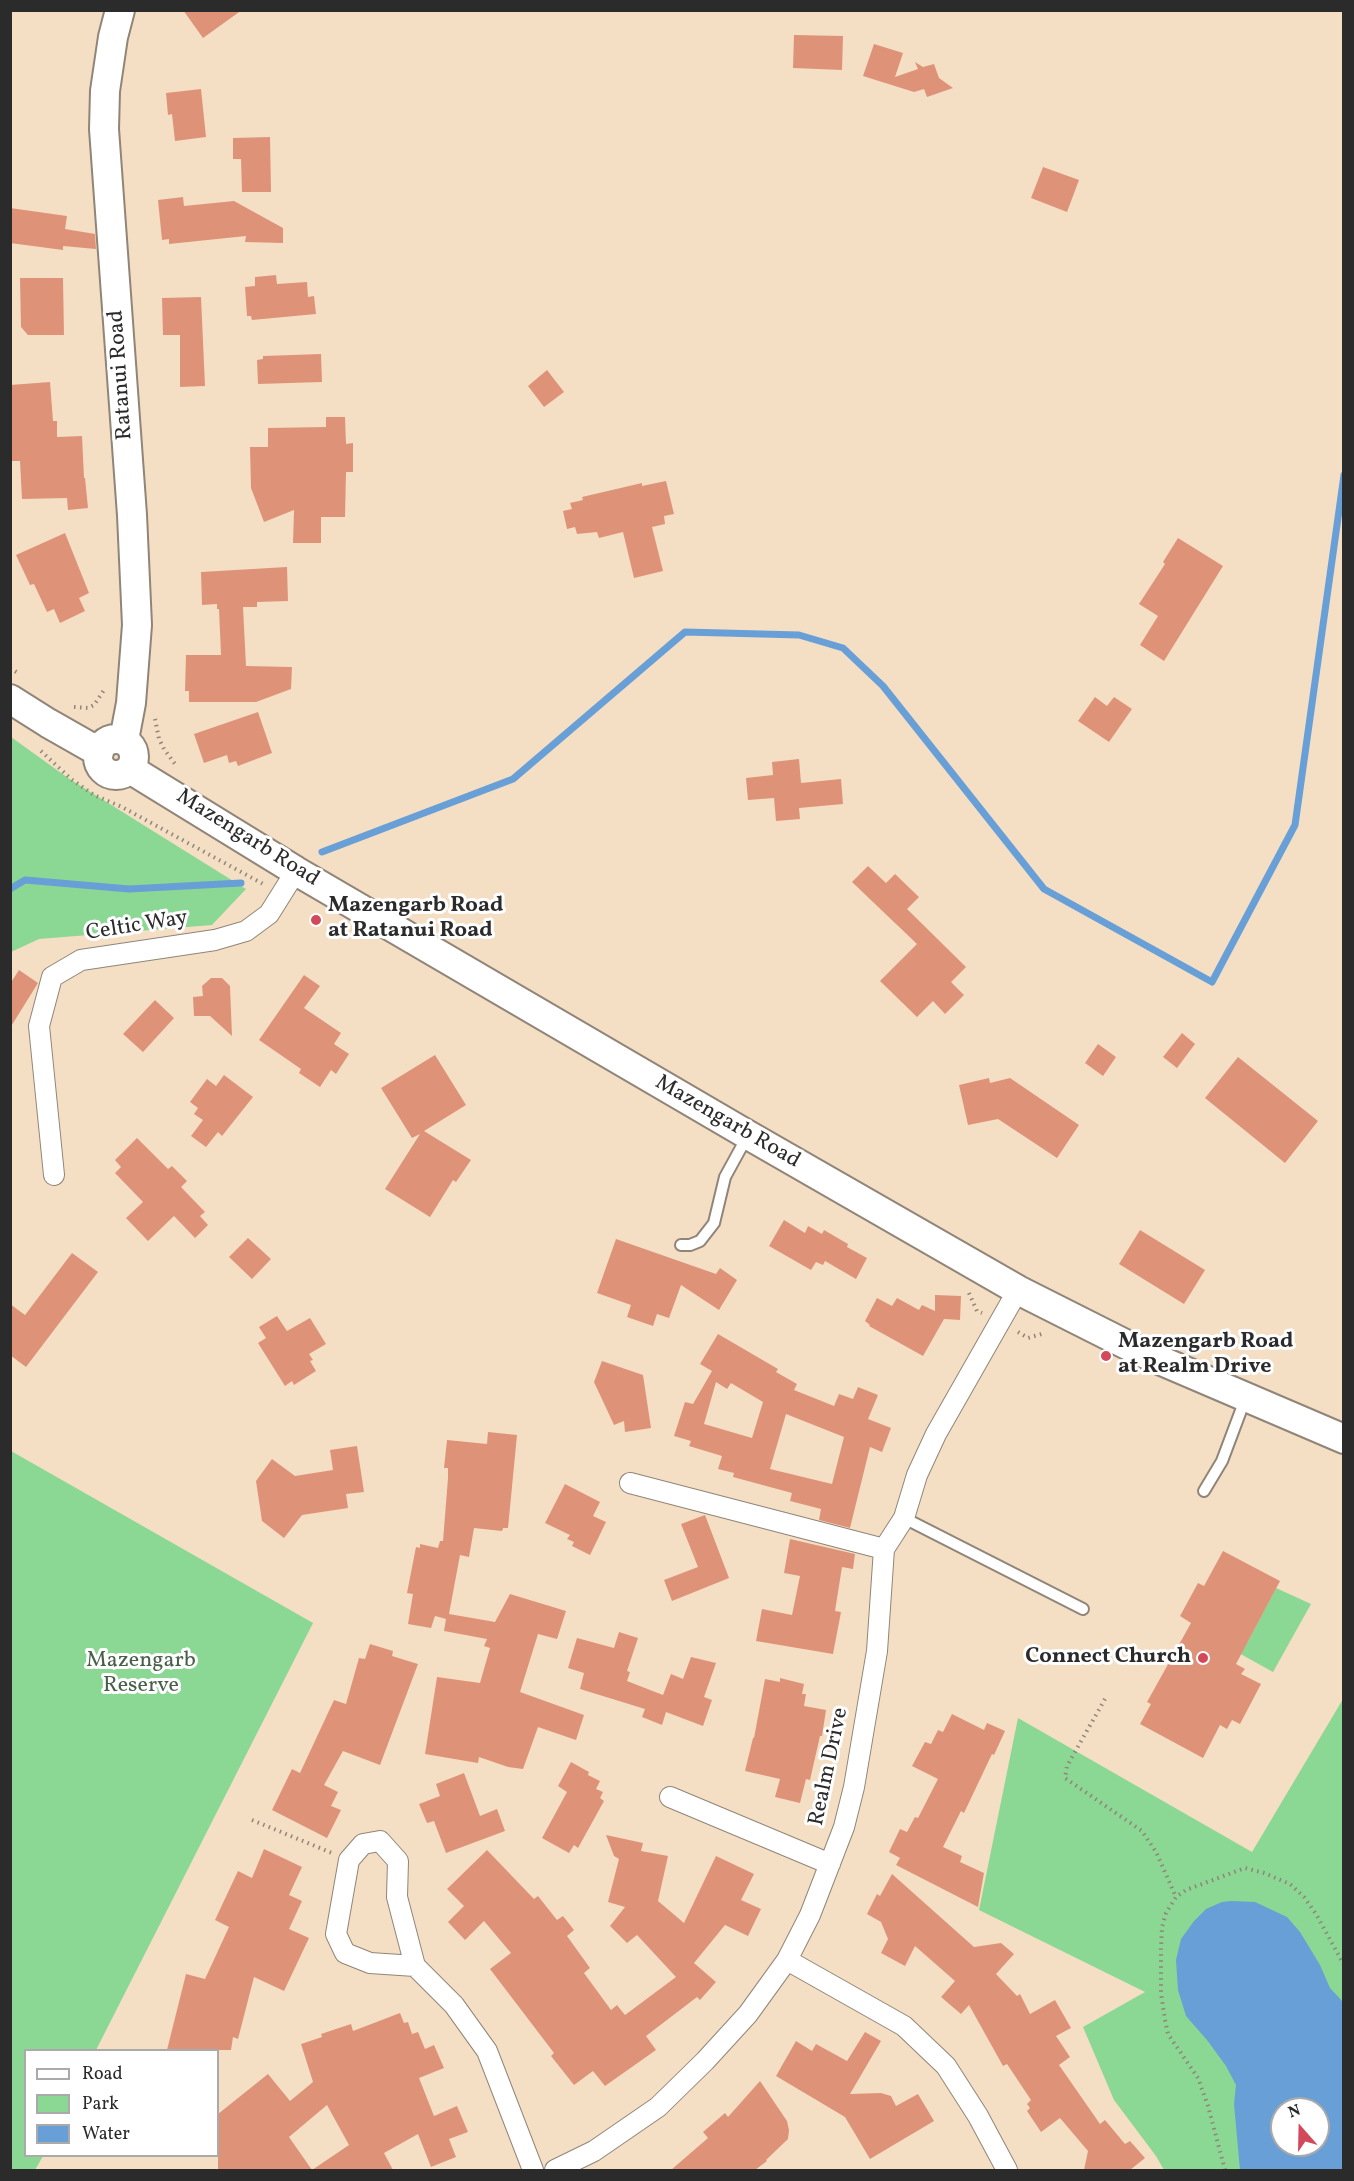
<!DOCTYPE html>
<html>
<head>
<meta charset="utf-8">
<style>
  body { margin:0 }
  #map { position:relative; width:1354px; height:2181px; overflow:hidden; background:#f4dfc4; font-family:Vollkorn,serif }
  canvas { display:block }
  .frame { position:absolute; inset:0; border:12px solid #2b2b2b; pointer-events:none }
  .legend { position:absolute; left:24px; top:2049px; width:195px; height:108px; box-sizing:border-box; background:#fff; border:2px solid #aaa; margin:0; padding:8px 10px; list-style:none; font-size:18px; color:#2b2b2b }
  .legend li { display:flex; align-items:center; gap:12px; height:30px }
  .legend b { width:30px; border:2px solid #aaa }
  .north { position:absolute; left:1270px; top:2097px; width:60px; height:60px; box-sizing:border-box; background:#fff; border:2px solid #aaa; border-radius:50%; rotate:340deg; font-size:16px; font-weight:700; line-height:24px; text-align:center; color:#2b2b2b }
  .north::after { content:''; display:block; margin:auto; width:21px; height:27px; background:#d1495b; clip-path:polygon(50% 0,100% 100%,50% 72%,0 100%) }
</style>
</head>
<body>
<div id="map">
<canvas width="1354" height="2181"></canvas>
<div class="frame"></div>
<ul class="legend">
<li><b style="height:8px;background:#fff"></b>Road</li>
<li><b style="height:16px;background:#8bd794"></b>Park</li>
<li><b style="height:16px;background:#689fd6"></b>Water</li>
</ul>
<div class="north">N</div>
</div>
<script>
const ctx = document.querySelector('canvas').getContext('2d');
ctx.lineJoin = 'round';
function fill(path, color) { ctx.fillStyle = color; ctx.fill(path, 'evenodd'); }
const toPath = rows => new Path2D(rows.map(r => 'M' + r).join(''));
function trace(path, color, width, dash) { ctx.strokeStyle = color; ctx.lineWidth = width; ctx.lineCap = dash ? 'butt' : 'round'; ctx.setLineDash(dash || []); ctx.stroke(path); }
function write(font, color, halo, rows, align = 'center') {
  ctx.font = font + ' Vollkorn,serif'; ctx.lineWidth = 6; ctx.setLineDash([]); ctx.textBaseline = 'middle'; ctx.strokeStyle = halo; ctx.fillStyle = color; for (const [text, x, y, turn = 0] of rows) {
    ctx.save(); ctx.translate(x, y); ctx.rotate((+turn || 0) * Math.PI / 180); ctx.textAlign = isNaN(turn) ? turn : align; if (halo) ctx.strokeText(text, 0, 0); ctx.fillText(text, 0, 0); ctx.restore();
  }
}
fill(toPath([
  [11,737,68,778,246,889,212,925,39,939,11,952],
  [11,1451,313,1623,96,2050,26,2050,26,2156,43,2156,35,2170,10,2170],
  [1276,1588,1311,1604,1273,1672,1237,1652,1247,1643],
  [1343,1699,1343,2170,1164,2170,1156,2156,1114,2100,1083,2027,1145,1992,979,1910,1018,1718,1252,1852],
  [1282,2109,1318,2109,1318,2145,1282,2145]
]), '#8bd794');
fill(toPath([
  [1231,1901,1255,1902,1287,1917,1300,1932,1320,1965,1330,1988,1343,2002,1343,2170,1240,2170,1234,2104,1236,2085,1226,2066,1207,2040,1186,2016,1178,1990,1176,1960,1181,1939,1194,1921,1206,1909,1222,1902],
  [1282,2109,1318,2109,1318,2145,1282,2145]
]), '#689fd6');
trace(toPath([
  [322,852,513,779,685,632,799,635,843,648,883,686,1044,889,1212,982,1295,825,1344,475],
  [10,889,25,880,129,889,241,883]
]), '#689fd6', 7);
fill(toPath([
  [183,10,242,10,203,38],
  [794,35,843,36,842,70,793,68],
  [874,44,903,53,895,77,918,69,915,62,923,67,934,64,939,78,953,88,927,97,924,89,914,92,863,76],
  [201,89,206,137,175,141,172,114,168,115,166,93],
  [270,137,271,192,242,192,241,159,233,159,233,138],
  [1043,167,1079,180,1067,212,1031,198],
  [183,197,184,206,234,201,283,228,283,243,245,242,246,236,169,244,169,239,162,240,158,200],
  [10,208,67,216,65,229,95,234,96,249,63,246,63,250,10,243],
  [276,275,277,284,307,282,308,297,314,296,316,314,252,320,251,316,247,316,245,287,255,286,255,277],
  [20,278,63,278,64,335,28,335,21,327],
  [201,297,205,386,180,387,180,335,163,335,162,298],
  [321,354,322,382,258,384,257,360,263,359,263,356],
  [547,370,564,392,544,407,528,386],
  [50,382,53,421,57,421,57,437,82,436,84,478,85,478,88,508,68,510,67,498,22,499,20,461,10,461,10,385],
  [326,417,345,417,346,444,353,443,353,472,346,472,345,517,321,517,321,543,293,543,294,510,264,522,251,488,250,447,268,447,268,428,326,427],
  [666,481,674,514,664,516,665,524,652,527,663,571,634,578,623,532,599,538,597,532,577,534,575,527,567,529,563,511,572,509,570,503,583,500,582,497,642,483,642,486],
  [65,533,89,593,79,598,85,611,60,623,54,609,47,612,34,584,30,585,16,555],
  [1178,538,1223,566,1164,661,1140,645,1158,616,1139,604,1165,564,1163,562],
  [287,567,288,601,257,602,257,607,243,607,246,666,292,667,291,689,256,702,189,702,189,691,185,691,186,655,221,655,219,609,217,609,217,604,202,605,201,572],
  [1095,697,1107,706,1114,697,1132,709,1109,742,1078,721],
  [258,712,272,753,238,766,236,761,229,763,227,755,204,763,194,734],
  [799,759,801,783,841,779,843,804,799,808,800,819,776,821,774,798,748,800,746,778,773,775,772,762],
  [868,866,886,883,895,874,919,897,907,909,966,967,951,982,964,995,945,1014,933,1001,917,1017,880,981,917,944,852,882],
  [19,970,38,983,10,1028,10,984],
  [304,975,320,986,304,1008,341,1033,334,1044,349,1054,336,1074,331,1070,320,1087,299,1073,301,1069,259,1040],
  [211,978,222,978,230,986,232,1036,210,1016,194,1016,193,997,203,996,202,986],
  [155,1000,174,1018,143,1052,123,1034],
  [1182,1033,1195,1044,1177,1068,1163,1057],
  [1098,1044,1116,1057,1103,1076,1085,1063],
  [435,1055,466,1105,424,1131,471,1160,456,1182,453,1180,430,1217,385,1189,420,1134,412,1138,381,1088],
  [1238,1057,1318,1121,1285,1163,1205,1098],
  [224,1075,253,1097,222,1136,218,1132,206,1147,191,1136,203,1120,194,1114,198,1108,190,1102,207,1079,216,1086],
  [989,1078,990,1083,1010,1078,1079,1125,1057,1158,998,1119,968,1125,959,1085],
  [137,1138,168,1169,172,1166,187,1181,181,1187,205,1212,200,1216,208,1225,195,1238,174,1216,148,1241,126,1218,143,1202,115,1173,121,1167,115,1160],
  [784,1220,805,1233,808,1226,822,1234,824,1230,848,1244,847,1247,867,1258,856,1279,825,1261,823,1265,816,1262,811,1270,769,1246],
  [1140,1230,1205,1270,1184,1304,1119,1264],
  [248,1238,271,1259,252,1279,229,1257],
  [616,1239,716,1274,720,1268,737,1280,719,1310,681,1285,669,1318,657,1314,653,1326,627,1317,631,1305,597,1293],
  [72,1253,98,1272,26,1367,10,1355,10,1304,25,1315],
  [935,1295,961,1296,960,1320,944,1319,923,1356,869,1326,870,1325,865,1321,877,1298,892,1306,897,1298,919,1310,922,1305,935,1311],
  [277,1316,287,1331,310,1318,326,1344,309,1354,313,1360,310,1361,316,1371,294,1385,292,1381,285,1386,258,1343,266,1338,259,1327],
  [718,1334,778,1369,776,1372,797,1384,794,1390,834,1406,839,1394,853,1399,858,1387,878,1395,868,1419,891,1428,882,1452,870,1447,850,1528,819,1520,821,1509,790,1501,792,1493,733,1477,734,1473,718,1469,722,1456,689,1446,691,1441,674,1436,685,1402,693,1404,712,1371,700,1364],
  [716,1382,727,1389,731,1383,763,1402,752,1438,704,1424],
  [786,1414,844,1437,832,1484,770,1469],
  [602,1361,643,1375,651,1428,625,1432,624,1421,614,1425,594,1382],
  [488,1432,517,1435,508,1528,503,1528,502,1531,474,1528,469,1557,460,1555,449,1614,495,1622,510,1594,566,1611,557,1639,538,1634,520,1692,584,1715,576,1740,538,1727,523,1769,508,1767,479,1757,478,1763,425,1754,437,1677,480,1683,490,1648,484,1646,487,1639,444,1631,446,1619,435,1616,431,1628,408,1624,413,1594,407,1593,416,1547,420,1548,420,1544,438,1548,440,1541,443,1541,448,1478,448,1468,444,1468,447,1440,487,1444],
  [357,1446,364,1492,346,1494,348,1508,302,1515,284,1538,262,1521,256,1481,272,1459,295,1476,333,1470,330,1450],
  [565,1484,600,1502,593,1516,606,1522,590,1555,572,1546,574,1542,567,1539,570,1535,545,1523],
  [705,1515,729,1578,672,1601,664,1580,698,1567,681,1524],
  [790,1539,855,1554,853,1569,842,1567,835,1611,841,1612,833,1654,756,1641,762,1609,792,1615,800,1576,784,1573],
  [1223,1551,1280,1581,1236,1664,1245,1669,1241,1674,1261,1684,1240,1724,1232,1720,1227,1729,1220,1725,1203,1758,1140,1724,1151,1704,1147,1702,1191,1623,1180,1616,1198,1583,1204,1586],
  [619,1632,638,1638,627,1671,630,1672,627,1681,663,1695,671,1674,683,1679,691,1657,716,1663,704,1697,712,1700,703,1726,666,1712,662,1725,642,1717,645,1709,580,1689,584,1673,568,1668,577,1638,614,1648],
  [370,1644,393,1651,392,1656,418,1664,380,1765,343,1751,324,1785,338,1792,331,1806,341,1810,327,1838,272,1810,292,1769,300,1773,334,1700,346,1704,359,1658,365,1659],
  [780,1678,804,1684,802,1694,806,1694,804,1706,826,1710,822,1736,820,1736,810,1780,806,1779,800,1803,775,1797,780,1779,745,1771,753,1738,754,1738,765,1679,780,1682],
  [952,1714,984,1730,987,1723,1005,1731,994,1755,992,1754,964,1813,961,1811,943,1847,962,1856,960,1862,984,1873,978,1907,896,1865,900,1858,889,1852,900,1829,907,1832,915,1817,918,1818,938,1779,912,1766,925,1742,931,1744,938,1730,943,1732],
  [571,1762,589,1772,588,1775,600,1781,596,1789,603,1792,600,1798,604,1801,578,1848,574,1845,569,1853,542,1838,567,1792,558,1786],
  [464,1773,480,1816,497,1809,505,1831,446,1853,434,1821,427,1823,419,1804,440,1796,436,1784],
  [606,1835,643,1843,641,1851,668,1856,658,1901,684,1923,716,1856,754,1874,741,1900,761,1909,748,1936,725,1925,694,1963,716,1982,700,2000,697,1997,646,2036,656,2050,605,2086,593,2071,574,2085,551,2056,554,2053,490,1969,511,1953,484,1921,465,1940,448,1922,464,1906,447,1889,487,1850,534,1899,538,1896,557,1920,563,1916,574,1930,567,1936,590,1968,584,1973,611,2010,617,2005,625,2015,676,1977,637,1935,627,1943,610,1926,625,1907,608,1902,619,1859,614,1856],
  [264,1849,302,1867,289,1895,302,1901,289,1929,309,1938,284,1991,254,1977,238,2039,233,2037,231,2050,167,2050,186,1974,205,1979,229,1927,215,1920,238,1871,252,1878],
  [892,1874,974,1947,1001,1943,1014,1954,996,1974,1017,1996,1020,1994,1030,2014,1055,2000,1071,2028,1056,2036,1070,2057,1059,2065,1100,2124,1105,2120,1125,2144,1130,2141,1145,2158,1130,2170,1084,2170,1088,2151,1060,2118,1041,2132,1027,2111,1030,2108,1027,2104,1031,2100,1007,2064,1003,2066,969,2005,961,2014,941,1997,955,1981,915,1946,905,1966,881,1953,888,1939,881,1922,867,1914,877,1894,880,1896],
  [400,2013,404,2023,408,2022,412,2034,418,2032,425,2049,434,2045,444,2068,419,2078,434,2116,457,2106,468,2132,449,2139,456,2157,431,2167,418,2134,384,2153,393,2170,218,2170,218,2114,268,2074,290,2101,313,2082,301,2044,322,2037,321,2034,351,2024,353,2031],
  [327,2105,349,2145,312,2170,289,2137],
  [865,2032,881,2041,850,2094,881,2093,891,2096,896,2106,918,2094,934,2121,870,2159,845,2117,776,2076,796,2041,812,2051,816,2044,847,2061],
  [760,2081,787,2121,789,2130,788,2139,766,2160,767,2161,755,2170,671,2170,708,2138,703,2132,725,2113,728,2117]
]), '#de9379');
const lane = toPath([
  [681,1245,690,1245,700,1241,714,1223,725,1177,748,1135],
  [1204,1491,1222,1461,1246,1397],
  [904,1518,1083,1609]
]);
const street = toPath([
  [54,1175,39,1026,52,977,81,960,215,940,246,931,269,914,296,871],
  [630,1483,884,1549],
  [670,1797,830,1864],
  [787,1960,904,2026,946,2066,978,2116,1007,2170],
  [415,1966,370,1963,345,1953,336,1934,349,1860,363,1844,380,1841,398,1861,397,1897,415,1966,454,2005,487,2051,533,2170],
  [555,2170,594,2151,658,2107,705,2061,748,2014,787,1960,810,1915,844,1827,854,1787,877,1651,884,1549,904,1518,917,1475,936,1434,1018,1290]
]);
const secondary = toPath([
  [120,10,113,37,105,91,104,129,132,515,137,625,131,703,124,740],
  [10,699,48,723,99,752],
  '98 757a18 18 0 1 1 36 0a18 18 0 1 1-36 0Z',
  [130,769,296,871,748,1135,1018,1290,1143,1353,1344,1439]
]);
trace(lane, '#908578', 14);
trace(street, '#908578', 22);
trace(secondary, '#908578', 32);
trace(toPath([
  [10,668,18,673],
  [74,707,88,708,94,705,104,690,106,691],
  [155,719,159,739,164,749,175,764,174,766],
  [41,751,71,779,94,795,122,807,265,885],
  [969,1293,977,1311,982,1313],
  [1018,1332,1028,1338,1045,1333],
  [1105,1699,1067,1766,1065,1778,1142,1831,1156,1852,1176,1897],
  [252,1820,332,1853],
  [1225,2170,1208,2106,1198,2078,1168,2034,1165,2020,1161,1993,1161,1949,1162,1927,1166,1913,1176,1897,1186,1890,1245,1868,1264,1873,1290,1884,1304,1897,1316,1914,1344,1965]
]), '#908578', 4, [1.5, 4.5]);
trace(lane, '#fff', 10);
trace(street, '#fff', 20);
trace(secondary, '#fff', 28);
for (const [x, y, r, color] of [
  [316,920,6,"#d1495b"],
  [1106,1356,6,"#d1495b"],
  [1203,1658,6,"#d1495b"]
]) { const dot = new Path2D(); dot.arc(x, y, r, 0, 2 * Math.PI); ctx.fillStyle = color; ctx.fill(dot); trace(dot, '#fff', 2); }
write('22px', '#2b2b2b', '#fff', [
  ["Ratanui Road",122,375,-94],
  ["Mazengarb Road",247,839,32],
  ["Celtic Way",137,927,-9],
  ["Mazengarb Road",727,1123,30],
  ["Realm Drive",830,1767,-78]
]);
write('bold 22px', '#2b2b2b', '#fff', [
  ["Mazengarb Road",328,907],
  ["at Ratanui Road",328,932],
  ["Mazengarb Road",1118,1343],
  ["at Realm Drive",1118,1368],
  ["Connect Church",1191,1658,"right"]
], 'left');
write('22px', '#485f4a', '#fff', [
  ["Mazengarb",141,1662],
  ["Reserve",141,1687]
]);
</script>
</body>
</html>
